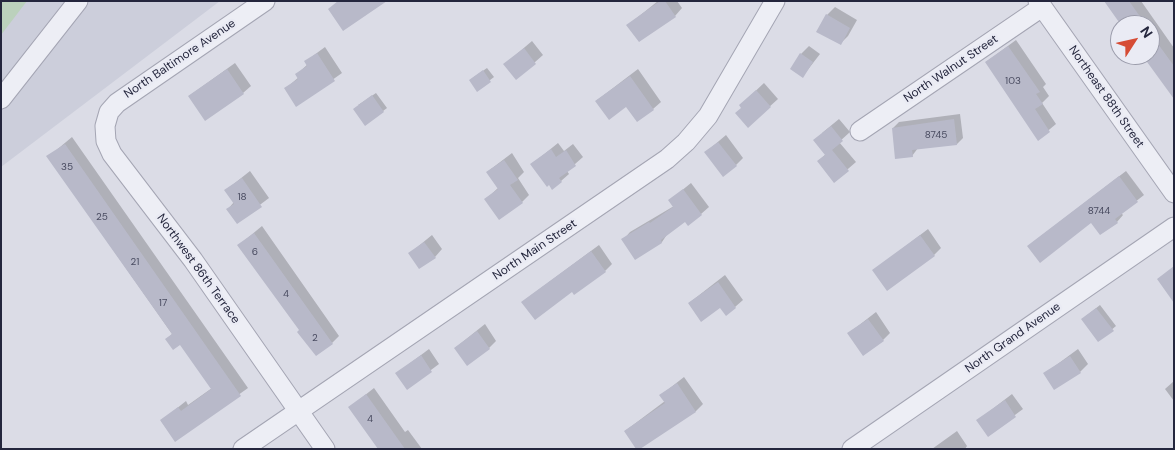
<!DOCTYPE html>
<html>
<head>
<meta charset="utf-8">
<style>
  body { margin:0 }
  #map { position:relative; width:1175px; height:450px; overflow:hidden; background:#dbdce6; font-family:"DM Sans",sans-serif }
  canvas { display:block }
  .frame { position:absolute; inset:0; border:2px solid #24263d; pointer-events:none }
  .north { position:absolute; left:1110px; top:15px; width:50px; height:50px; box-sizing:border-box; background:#eaebf4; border:1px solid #9b9cab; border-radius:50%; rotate:55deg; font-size:14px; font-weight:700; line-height:20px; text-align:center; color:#24263d }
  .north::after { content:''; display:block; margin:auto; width:18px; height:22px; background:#d64c35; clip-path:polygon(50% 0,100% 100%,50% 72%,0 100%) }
</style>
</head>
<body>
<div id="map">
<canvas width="1175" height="450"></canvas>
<div class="frame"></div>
<div class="north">N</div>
</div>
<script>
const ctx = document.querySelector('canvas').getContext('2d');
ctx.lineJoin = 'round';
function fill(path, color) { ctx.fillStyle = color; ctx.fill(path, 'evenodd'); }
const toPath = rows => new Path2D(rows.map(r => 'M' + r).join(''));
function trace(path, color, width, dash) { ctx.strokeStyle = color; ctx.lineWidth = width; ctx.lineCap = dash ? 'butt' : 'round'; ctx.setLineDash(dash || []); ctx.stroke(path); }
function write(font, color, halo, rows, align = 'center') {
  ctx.font = font + ' "DM Sans",sans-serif'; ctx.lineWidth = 5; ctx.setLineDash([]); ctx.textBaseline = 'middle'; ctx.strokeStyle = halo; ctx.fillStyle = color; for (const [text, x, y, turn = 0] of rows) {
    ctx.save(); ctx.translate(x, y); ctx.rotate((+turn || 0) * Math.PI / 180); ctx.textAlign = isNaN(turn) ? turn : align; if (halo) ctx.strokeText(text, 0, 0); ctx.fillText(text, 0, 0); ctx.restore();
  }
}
fill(toPath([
  [1,1,220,1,1,167]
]), '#cccedb');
fill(toPath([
  [1,1,27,1,1,35]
]), '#bbd1bc');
fill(toPath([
  [658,1,677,1,682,8,675,16,628,25],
  [1106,1,1141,1,1174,48,1174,97,1144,55,1150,55,1150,25,1122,25],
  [835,7,857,20,848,36,840,44,818,31,827,15],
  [1016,40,1046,84,1043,87,1049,96,1042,103,1056,124,1038,139,986,62],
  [532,41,543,55,517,78,505,64],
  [809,46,820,54,803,76,801,54],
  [325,47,342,73,297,105,286,88,299,77,297,74,308,64,306,61],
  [235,63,251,86,243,93,189,96],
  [487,68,494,77,477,90,474,77],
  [638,69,661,102,653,109,637,121,627,106,596,101],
  [764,83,778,99,748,126,742,107,748,98],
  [376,93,387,108,383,111,358,105],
  [960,114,963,138,957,144,918,148,912,156,893,128,899,122],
  [839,119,850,132,839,142,856,162,834,181,818,161,826,154,822,133],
  [726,135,743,158,736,165,706,152],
  [72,137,248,388,175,440,161,421,186,401,188,405,212,388,180,343,167,339,172,334,48,157],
  [558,143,564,151,573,144,583,157,567,171,569,174,561,181,532,164],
  [512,153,524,172,518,178,529,195,522,202,486,199,498,188,487,172],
  [250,171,269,198,237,222,228,209,234,202,226,190],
  [1126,171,1144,195,1121,213,1123,215,1117,222,1091,221,1028,246],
  [691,183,709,207,701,214,685,220,668,233,662,242,635,259,623,240,630,232,674,206,670,200],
  [262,226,339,336,332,343,301,330,239,245],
  [928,229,941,248,934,255,873,271],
  [432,235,442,249,435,257,410,253],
  [599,245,612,264,605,271,572,290,522,302],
  [725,275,743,300,735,307,689,303],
  [1100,305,1116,326,1098,341,1086,316],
  [876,312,890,333,883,340,849,333],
  [485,324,496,341,489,348,455,348],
  [429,349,439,364,407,388,397,373],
  [1078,349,1088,364,1080,372,1044,374],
  [684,377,703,404,696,411,638,449,625,431,665,401,661,395],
  [1174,381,1174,401,1165,389],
  [374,388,405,432,408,430,422,449,380,449,350,407],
  [1012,394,1023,409,988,435,978,420],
  [957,431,967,446,965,449,932,449]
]), '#0003');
fill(toPath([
  [338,1,387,1,343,31,328,9],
  [660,1,665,1,676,17,639,42,626,25],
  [1104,1,1129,1,1146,25,1121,25],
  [826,14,850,28,841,45,816,32],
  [1150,33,1174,66,1174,99,1142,55,1150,55],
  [1008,46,1040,92,1036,94,1043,104,1035,109,1050,132,1038,141,985,62],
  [524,48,536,64,516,80,503,64],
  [317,53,335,81,296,107,284,88,298,79,295,74,307,66,304,61],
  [800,53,813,62,803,78,790,69],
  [227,69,244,94,205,121,188,96],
  [483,70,491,82,477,92,469,80],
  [630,76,654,110,637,122,626,107,609,120,595,101],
  [756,90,771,107,748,128,735,113,741,108,739,105],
  [372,95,384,112,365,126,353,109],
  [954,119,957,145,912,150,913,157,895,159,892,128],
  [831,126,843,141,832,150,849,171,834,183,817,161,825,155,813,140],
  [718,142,737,166,723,177,704,152],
  [65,144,241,396,175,442,160,420,178,407,181,411,211,389,180,345,173,350,165,339,172,334,46,156],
  [551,149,556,157,566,150,576,166,559,178,562,182,552,190,549,185,547,187,530,164],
  [504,160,518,180,510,185,523,203,499,220,484,199,498,189,486,172],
  [1119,176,1138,202,1115,219,1118,223,1100,235,1091,223,1040,263,1027,246],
  [242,178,262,207,237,224,226,209,234,204,224,190],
  [683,189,702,215,688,226,685,222,661,240,662,243,635,260,621,239,649,222,650,223,673,207,668,200],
  [254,233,333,344,316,356,297,332,299,330,237,245],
  [920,235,935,256,887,291,872,270],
  [424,242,436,258,419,269,408,253],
  [591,251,606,272,574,295,572,292,535,320,521,302],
  [1174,266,1174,303,1157,279],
  [718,282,736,308,726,316,720,308,701,322,688,303],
  [1096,308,1114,331,1098,342,1081,319],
  [868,319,884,341,863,356,847,333],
  [477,331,490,349,467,366,454,348],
  [421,355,432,372,407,390,395,373],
  [1070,356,1081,373,1054,390,1043,373],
  [677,383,696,412,640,449,636,449,624,431,665,403,659,395],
  [366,394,405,449,378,449,348,407],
  [1005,400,1016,417,988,437,976,420]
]), '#b8b9c9');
const minor = toPath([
  [265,1,117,103,109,112,105,126,106,141,112,154,193,260,325,449],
  [1038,1,1174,193],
  [1,99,78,1],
  [860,131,1042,7],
  [243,449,667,159,686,142,708,116,775,1],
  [852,449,1174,227]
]);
trace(minor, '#a4a5b3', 21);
trace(minor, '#edeef5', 19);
write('10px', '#494b60', null, [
  ["103",1013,81],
  ["8745",936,135],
  ["35",67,167],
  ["18",242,197],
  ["8744",1099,211],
  ["25",102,217],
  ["6",255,252],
  ["21",135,262],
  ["4",286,294],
  ["17",163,303],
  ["2",315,338],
  ["4",370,419]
]);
write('12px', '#24263d', '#eaebf4', [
  ["North Baltimore Avenue",180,59,-34],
  ["North Walnut Street",951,69,-34],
  ["Northeast 88th Street",1106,97,55],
  ["North Main Street",535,250,-34],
  ["Northwest 86th Terrace",198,269,54],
  ["North Grand Avenue",1013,338,-35]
]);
</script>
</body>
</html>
